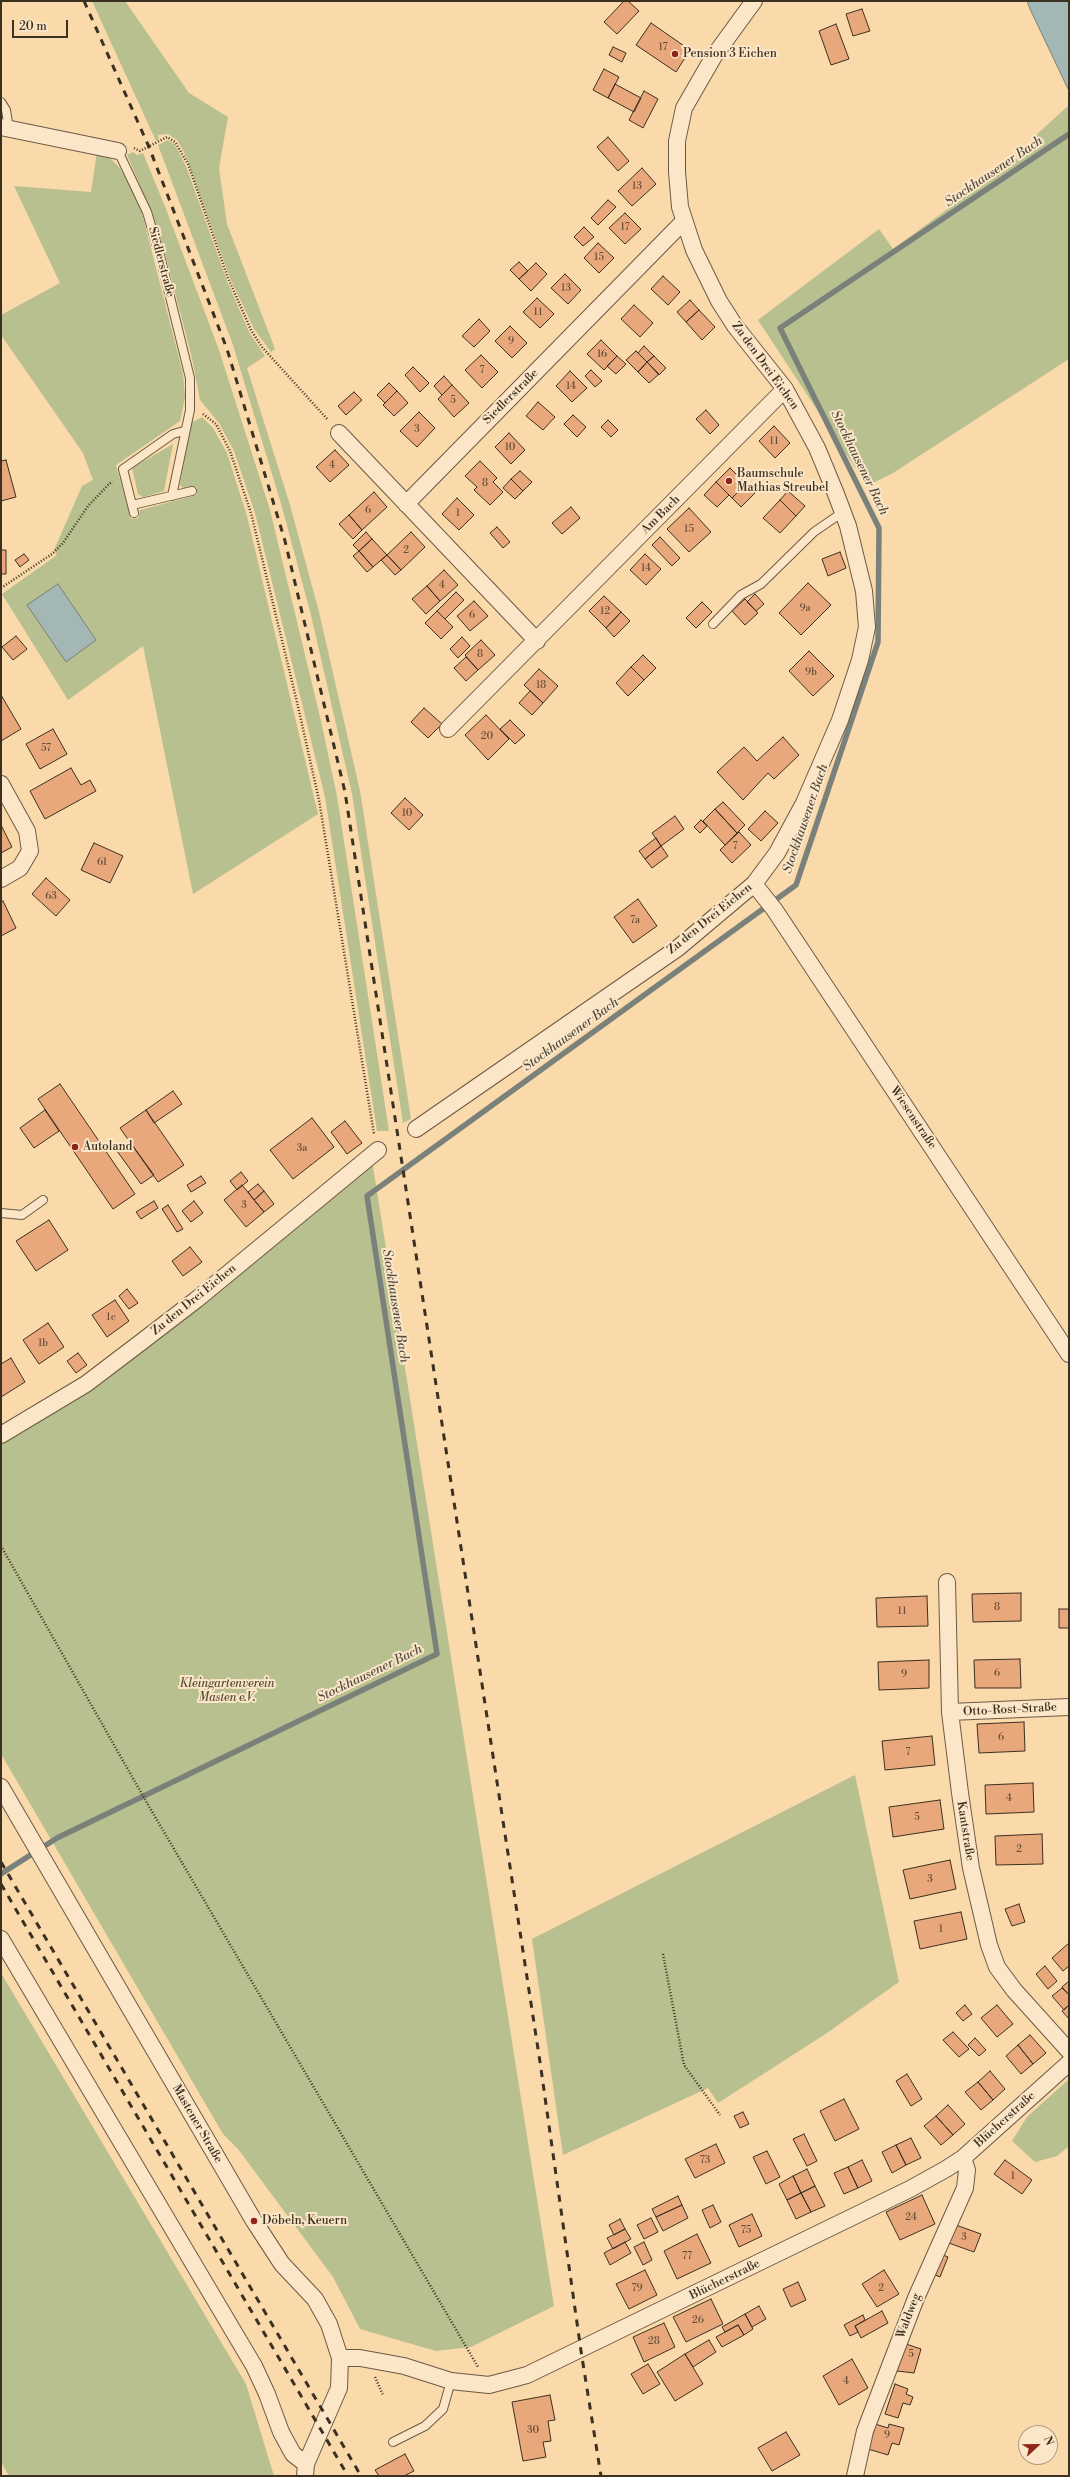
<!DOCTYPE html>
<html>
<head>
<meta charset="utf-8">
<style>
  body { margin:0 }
  #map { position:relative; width:1070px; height:2477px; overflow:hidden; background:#fad9ab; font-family:"Libre Bodoni",serif }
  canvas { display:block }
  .frame { position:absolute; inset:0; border:2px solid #3c3021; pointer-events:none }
  .north { position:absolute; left:1018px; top:2425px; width:40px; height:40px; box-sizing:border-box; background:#fce6c8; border:1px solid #af9d85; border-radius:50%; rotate:68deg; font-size:11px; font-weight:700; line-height:16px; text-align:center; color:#3c3021 }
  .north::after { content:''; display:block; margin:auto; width:14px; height:18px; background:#8f2418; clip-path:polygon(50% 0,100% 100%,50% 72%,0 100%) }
  .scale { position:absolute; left:12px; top:20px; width:56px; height:18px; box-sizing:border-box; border:2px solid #3c3021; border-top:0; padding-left:5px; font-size:12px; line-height:14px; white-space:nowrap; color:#3c3021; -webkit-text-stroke:3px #fce6c8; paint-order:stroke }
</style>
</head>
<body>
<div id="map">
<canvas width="1070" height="2477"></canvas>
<div class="frame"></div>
<div class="north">N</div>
<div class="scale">20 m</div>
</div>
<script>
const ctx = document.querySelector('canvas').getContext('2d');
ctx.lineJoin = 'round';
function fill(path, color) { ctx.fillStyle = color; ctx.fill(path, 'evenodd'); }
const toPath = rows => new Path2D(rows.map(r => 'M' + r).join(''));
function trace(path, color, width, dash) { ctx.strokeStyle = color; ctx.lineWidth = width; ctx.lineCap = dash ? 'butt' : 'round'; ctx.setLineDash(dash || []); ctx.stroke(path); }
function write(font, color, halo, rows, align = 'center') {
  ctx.font = font + ' "Libre Bodoni",serif'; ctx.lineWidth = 4; ctx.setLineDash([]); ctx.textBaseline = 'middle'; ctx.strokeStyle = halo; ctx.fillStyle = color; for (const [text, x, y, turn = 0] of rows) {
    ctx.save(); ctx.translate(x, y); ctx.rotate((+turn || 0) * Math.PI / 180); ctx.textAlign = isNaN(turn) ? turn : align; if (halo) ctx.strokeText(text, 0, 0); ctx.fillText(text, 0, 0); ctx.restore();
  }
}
fill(toPath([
  [92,1,125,1,189,93,228,117,219,168,227,224,275,349,271,352,254,329,230,278,184,152,177,140,168,134,158,135,159,139,156,141],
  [1069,105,1069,359,893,473,867,486,758,320,879,229,893,249,1038,143,1034,137],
  [168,140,175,145,186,166,227,281,249,332,265,356,247,368,290,505,319,612,360,791,411,1119,403,1123,352,794,311,615,282,507,233,345,158,145],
  [97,152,111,159,120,168,131,187,142,213,183,374,185,397,180,421,116,465,131,519,138,518,140,510,197,495,197,487,184,489,180,485,191,423,202,417,213,428,227,453,247,516,318,814,193,894,143,646,68,700,2,594,57,555,54,550,82,486,93,480,83,453,1,335,1,315,60,283,14,186,91,192],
  [133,152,137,155,143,153,166,209,219,350,270,510,321,721,337,796,389,1131,377,1131,325,797,255,513,234,451,219,423,200,400,192,358,165,254,151,211,127,155],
  [173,444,164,491,143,497,138,494,132,468],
  [372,1160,554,2306,471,2347,436,2351,360,2329,333,2277,238,2149,223,2134,1,1754,1,1445,92,1386,312,1216],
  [855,1775,899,1982,824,2035,718,2103,708,2088,563,2155,532,1939],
  [1,1973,246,2384,274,2476,9,2476,1,2462],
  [1069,2079,1069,2146,1057,2156,1035,2162,1012,2141,1027,2117]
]), '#b7c08e');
const water = toPath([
  [1027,1,1069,1,1069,91,1030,9,1027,1],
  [58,584,96,640,66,662,27,605,58,584]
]);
fill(water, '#a3b7b5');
trace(water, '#7a817a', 1);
trace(toPath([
  [1,1874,57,1838,437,1654,367,1196,796,885,878,642,879,528,780,328,1069,134]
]), '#7a817a', 5.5);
const building = toPath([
  [624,1,628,1,639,11,617,34,604,22,624,1],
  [862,9,870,31,853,36,846,14,862,9],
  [651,23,690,50,676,72,636,45,651,23],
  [836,24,849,59,831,65,819,31,836,24],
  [613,47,626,53,622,62,609,55,613,47],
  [604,69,619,77,608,98,593,90,604,69],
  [615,84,641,98,634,112,608,98,615,84],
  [644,91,658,99,643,128,629,120,644,91],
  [608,137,629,161,618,171,597,147,608,137],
  [642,168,656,184,632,206,618,191,642,168],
  [608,200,616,207,598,225,591,218,608,200],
  [625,213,641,229,625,244,609,228,625,213],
  [584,227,594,237,583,246,574,237,584,227],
  [598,243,614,258,599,273,584,258,598,243],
  [519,262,528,271,519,279,510,270,519,262],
  [536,263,547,274,531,291,519,279,536,263],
  [565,274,581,290,568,304,551,288,565,274],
  [663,276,680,292,668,305,651,289,663,276],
  [537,298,554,314,540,328,523,312,537,298],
  [690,300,699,310,686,322,677,312,690,300],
  [634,305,653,323,640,337,621,319,634,305],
  [699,310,715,327,702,340,686,322,699,310],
  [479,319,490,331,474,347,462,336,479,319],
  [510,326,527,343,512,358,495,341,510,326],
  [601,340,617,356,604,370,587,354,601,340],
  [644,346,654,356,647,362,638,353,644,346],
  [636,351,647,362,638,372,626,360,636,351],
  [481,355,498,372,482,388,465,370,481,355],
  [617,356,626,364,616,374,607,366,617,356],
  [654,356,666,368,659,375,647,362,654,356],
  [647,362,659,374,649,383,638,372,647,362],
  [413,367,429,383,420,392,405,375,413,367],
  [591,370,602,381,595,387,585,376,591,370],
  [570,371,587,388,572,402,556,386,570,371],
  [444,376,452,385,442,395,434,386,444,376],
  [389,383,397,391,385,403,377,395,389,383],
  [452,385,469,403,454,417,438,399,452,385],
  [397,391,408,403,394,416,383,405,397,391],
  [354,392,362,400,346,415,338,406,354,392],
  [538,402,555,417,543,430,526,416,538,402],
  [706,410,719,425,710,434,696,419,706,410],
  [419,412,435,428,417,447,400,431,419,412],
  [573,415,586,427,577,437,564,424,573,415],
  [608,420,618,430,611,437,601,427,608,420],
  [774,426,790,443,775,458,759,441,774,426],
  [509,433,525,450,511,464,495,447,509,433],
  [335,450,349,465,330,482,316,467,335,450],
  [6,460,16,497,1,501,1,461,6,460],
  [480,461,497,478,493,482,503,492,490,505,474,490,477,487,465,476,480,461],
  [730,468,746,484,732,498,716,482,730,468],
  [520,471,532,482,523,491,511,479,520,471],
  [511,479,523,491,515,499,503,488,511,479],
  [716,482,729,495,717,507,704,495,716,482],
  [746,484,755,493,741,507,732,498,746,484],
  [788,491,805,506,796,516,780,500,788,491],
  [374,492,387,507,362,530,349,515,374,492],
  [457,498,474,515,459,530,442,514,457,498],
  [780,500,796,516,780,533,763,518,780,500],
  [571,507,580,518,562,534,552,523,571,507],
  [689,508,711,532,689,552,667,529,689,508],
  [349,515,362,530,353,539,339,524,349,515],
  [497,527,510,542,503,548,490,533,497,527],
  [366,532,372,539,359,551,353,545,366,532],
  [411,532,425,547,401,570,387,555,411,532],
  [660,537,680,558,672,566,652,545,660,537],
  [372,539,387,555,373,567,359,551,372,539],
  [1,550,6,550,6,574,1,574,1,550],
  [359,551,373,567,367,572,353,556,359,551],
  [840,552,846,568,828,576,822,559,840,552],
  [24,554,29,560,20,567,15,560,24,554],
  [645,554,661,569,646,585,630,570,645,554],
  [387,555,401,570,395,575,381,560,387,555],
  [444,570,458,585,440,601,427,586,444,570],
  [808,583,831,605,801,635,779,613,808,583],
  [427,586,440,601,426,614,412,599,427,586],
  [456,592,464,600,445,619,437,611,456,592],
  [755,594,764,604,756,611,747,602,755,594],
  [604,596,621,612,606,628,589,611,604,596],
  [745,599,758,613,745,625,732,611,745,599],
  [474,601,488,616,470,631,457,616,474,601],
  [702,602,712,612,696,628,686,618,702,602],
  [437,611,453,627,441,639,425,623,437,611],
  [621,612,630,621,614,637,606,628,621,612],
  [16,636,27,649,13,660,2,647,16,636],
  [462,637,470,646,458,658,450,649,462,637],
  [481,640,495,655,478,670,465,655,481,640],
  [809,651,834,676,813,696,789,671,809,651],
  [643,655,656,668,644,680,631,667,643,655],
  [466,657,478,670,466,681,454,668,466,657],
  [631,667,644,680,628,696,616,683,631,667],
  [539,669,558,686,543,703,524,685,539,669],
  [530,691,543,703,532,715,519,703,530,691],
  [1,695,21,729,1,741,1,695],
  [424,708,442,724,428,738,411,722,424,708],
  [486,715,509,739,488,760,465,735,486,715],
  [510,720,525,735,515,744,500,729,510,720],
  [53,729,67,754,40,769,26,744,53,729],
  [783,737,799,755,774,779,768,773,743,800,717,772,744,747,757,761,783,737],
  [71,768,81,785,90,780,96,791,45,819,30,791,71,768],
  [405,798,423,815,409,830,391,813,405,798],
  [723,802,745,825,737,833,715,809,723,802],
  [715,809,737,833,725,845,703,821,715,809],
  [765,811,778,823,761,841,748,829,765,811],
  [675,816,684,829,661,846,652,833,675,816],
  [701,820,707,826,700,833,694,827,701,820],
  [1,825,12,847,1,853,1,825],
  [739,832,751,845,732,863,720,850,739,832],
  [656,838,661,846,645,859,639,851,656,838],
  [94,843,123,856,110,883,81,870,94,843],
  [661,846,668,856,652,868,645,859,661,846],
  [46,878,70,900,56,916,32,894,46,878],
  [638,899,657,926,633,943,614,917,638,899],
  [3,901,16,928,1,936,1,902,3,901],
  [60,1084,135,1194,113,1209,38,1099,60,1084],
  [173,1091,182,1104,154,1123,146,1110,173,1091],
  [45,1110,59,1131,34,1148,20,1128,45,1110],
  [146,1110,184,1165,158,1182,120,1128,146,1110],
  [312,1118,334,1147,293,1179,270,1150,312,1118],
  [345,1121,362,1143,347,1154,331,1132,345,1121],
  [130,1142,154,1175,141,1184,117,1151,130,1142],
  [241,1172,248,1181,237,1190,230,1181,241,1172],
  [201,1176,206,1183,191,1192,187,1185,201,1176],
  [258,1184,264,1191,254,1200,248,1192,258,1184],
  [242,1185,264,1212,246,1227,224,1200,242,1185],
  [264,1191,274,1204,264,1212,254,1200,264,1191],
  [154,1201,158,1208,141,1219,136,1212,154,1201],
  [194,1201,203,1213,191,1222,182,1211,194,1201],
  [168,1205,183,1229,177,1232,162,1209,168,1205],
  [49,1220,68,1250,36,1271,16,1241,49,1220],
  [190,1247,202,1262,183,1276,172,1261,190,1247],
  [127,1289,138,1303,129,1309,119,1296,127,1289],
  [115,1300,129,1321,107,1337,92,1315,115,1300],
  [48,1323,64,1347,39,1364,23,1340,48,1323],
  [78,1353,87,1365,76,1373,67,1361,78,1353],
  [11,1358,25,1382,1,1397,1,1364,11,1358],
  [1021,1593,1021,1621,973,1622,972,1594,1021,1593],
  [927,1596,928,1626,877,1627,876,1598,927,1596],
  [1059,1609,1069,1609,1069,1628,1059,1628,1059,1609],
  [1020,1659,1021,1688,975,1688,974,1660,1020,1659],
  [929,1660,929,1688,879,1690,878,1662,929,1660],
  [1024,1722,1025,1751,979,1753,977,1724,1024,1722],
  [932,1736,935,1765,885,1770,882,1741,932,1736],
  [1033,1783,1034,1812,986,1814,985,1785,1033,1783],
  [940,1800,944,1829,893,1837,889,1807,940,1800],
  [1042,1834,1043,1864,996,1865,995,1836,1042,1834],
  [950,1860,956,1889,910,1899,903,1870,950,1860],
  [1019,1904,1025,1922,1012,1926,1005,1909,1019,1904],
  [961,1912,967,1939,920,1949,914,1921,961,1912],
  [1069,1943,1069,1966,1063,1971,1052,1958,1069,1943],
  [1045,1966,1057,1981,1048,1989,1036,1974,1045,1966],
  [1069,1981,1069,1995,1062,1987,1069,1981],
  [1062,1988,1069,1995,1069,2005,1064,2010,1052,1996,1062,1988],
  [965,2005,972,2014,963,2021,956,2013,965,2005],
  [997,2005,1013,2024,997,2037,981,2018,997,2005],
  [1069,2005,1069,2019,1062,2011,1069,2005],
  [953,2032,969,2049,959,2057,943,2040,953,2032],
  [1030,2035,1046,2053,1033,2064,1018,2045,1030,2035],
  [975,2038,986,2050,979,2056,968,2045,975,2038],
  [1018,2045,1033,2064,1021,2074,1006,2056,1018,2045],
  [990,2071,1005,2089,993,2100,978,2082,990,2071],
  [907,2074,922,2099,911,2106,896,2081,907,2074],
  [978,2082,993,2100,981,2110,965,2092,978,2082],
  [844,2099,859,2129,835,2141,820,2111,844,2099],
  [948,2105,965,2124,953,2135,936,2116,948,2105],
  [743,2112,749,2124,740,2128,734,2116,743,2112],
  [936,2116,953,2135,941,2145,924,2126,936,2116],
  [804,2134,817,2161,807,2166,793,2139,804,2134],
  [911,2138,921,2158,906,2165,896,2145,911,2138],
  [716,2144,725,2163,695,2178,685,2159,716,2144],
  [896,2145,906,2165,892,2173,882,2152,896,2145],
  [767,2151,780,2177,766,2184,753,2157,767,2151],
  [862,2160,872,2181,858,2188,848,2167,862,2160],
  [1005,2160,1032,2180,1022,2194,994,2174,1005,2160],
  [848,2167,858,2188,844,2194,834,2173,848,2167],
  [807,2169,815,2186,801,2193,793,2176,807,2169],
  [793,2176,801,2193,787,2200,779,2184,793,2176],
  [815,2186,825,2206,811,2212,801,2193,815,2186],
  [801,2193,811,2212,796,2219,787,2200,801,2193],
  [922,2195,935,2224,900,2240,886,2212,922,2195],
  [678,2196,682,2205,656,2217,652,2209,678,2196],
  [682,2205,688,2218,663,2231,656,2217,682,2205],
  [713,2205,721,2222,710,2228,702,2210,713,2205],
  [752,2214,762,2236,739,2247,729,2225,752,2214],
  [651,2218,658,2232,644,2239,637,2225,651,2218],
  [620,2219,625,2229,614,2235,609,2225,620,2219],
  [953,2224,981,2234,974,2252,946,2242,953,2224],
  [625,2229,631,2239,613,2249,607,2238,625,2229],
  [697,2234,711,2263,677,2279,664,2251,697,2234],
  [625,2242,631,2253,610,2265,604,2253,625,2242],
  [644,2242,652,2260,643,2265,634,2247,644,2242],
  [941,2254,948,2257,940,2277,933,2274,941,2254],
  [645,2270,657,2295,629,2309,616,2284,645,2270],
  [884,2270,899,2294,877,2307,862,2284,884,2270],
  [798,2282,806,2300,791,2307,783,2289,798,2282],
  [711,2299,723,2324,686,2342,673,2317,711,2299],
  [759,2306,766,2319,752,2327,745,2314,759,2306],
  [882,2311,888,2323,861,2338,855,2326,882,2311],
  [745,2314,753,2329,744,2335,738,2325,725,2332,722,2327,745,2314],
  [863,2315,865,2320,855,2326,858,2332,850,2336,844,2325,863,2315],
  [664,2323,675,2347,644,2362,633,2337,664,2323],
  [738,2325,744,2335,722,2347,716,2337,738,2325],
  [709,2340,716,2352,693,2367,685,2354,709,2340],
  [906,2344,921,2349,914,2373,897,2371,906,2344],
  [685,2354,703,2384,675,2401,657,2372,685,2354],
  [852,2359,868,2388,839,2405,823,2376,852,2359],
  [648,2364,660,2384,643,2394,631,2374,648,2364],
  [895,2384,908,2389,906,2394,913,2397,910,2405,903,2403,898,2418,885,2414,895,2384],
  [550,2395,555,2420,548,2421,551,2441,543,2442,546,2457,523,2461,512,2402,550,2395],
  [875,2424,888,2428,889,2424,904,2428,899,2445,892,2443,888,2455,868,2449,875,2424],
  [786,2432,800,2455,772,2471,758,2448,786,2432],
  [405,2454,414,2471,404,2476,379,2476,375,2470,405,2454]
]);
fill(building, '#e8a87b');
trace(building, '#3c3021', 1);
const lane = toPath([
  [1,102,6,110,9,129],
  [118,151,147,212,160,256,190,378,190,410,172,496],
  [132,505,192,491],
  [134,513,123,469,173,434,184,431],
  [713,624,741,595,761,584,814,532,843,512],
  [1,1213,22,1215,43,1200],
  [393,2442,425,2426,443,2409,451,2381]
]);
const street = toPath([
  [1,127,118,151],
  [339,433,537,641],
  [406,504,684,221],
  [448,729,785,389],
  [1,784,27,831,30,851,20,868,1,879],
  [754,884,774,909,855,1031,1069,1354],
  [416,1129,678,948,754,884,777,853,804,803,840,720,860,660,867,627,864,591,848,526,836,494,817,448,785,389,735,326,719,301,694,250,680,207,677,172,677,141,684,108,714,56,754,1],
  [1,1435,86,1384,140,1343,196,1300,378,1150],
  [947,1582,950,1712,960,1793,971,1868,989,1945,997,1967,1014,1990,1069,2051],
  [950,1712,1069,1707],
  [1,1787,254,2221,282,2264,315,2299,329,2324,340,2358,339,2388,306,2464,305,2476],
  [1,1939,254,2366,267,2394,281,2432,293,2454,306,2464],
  [340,2358,360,2358,404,2366,451,2381,489,2385,527,2375,910,2189,946,2169,963,2158,1069,2063],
  [855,2476,865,2431,916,2298,965,2188,967,2170,963,2158]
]);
trace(lane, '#6c5a44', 10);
trace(street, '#6c5a44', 18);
trace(toPath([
  [134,148,140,151,167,137,175,142,188,164,228,278,251,330,262,347,328,420],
  [203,414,216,424,230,451,251,513,297,702,319,800,374,1134],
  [1,588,52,554,63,543,88,506,112,481],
  [1,1546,147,1803,478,2367],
  [663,1954,684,2065,720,2115],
  [375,2377,383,2395]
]), '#3c3021', 2.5, [1, 2]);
trace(lane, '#fce6c8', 8);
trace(street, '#fce6c8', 16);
trace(toPath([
  [84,1,149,147,227,349,285,541,345,792,540,2062,581,2351,601,2476],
  [1,1862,361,2476],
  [1,1884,348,2476]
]), '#3c3021', 3, [7, 7]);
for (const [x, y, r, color] of [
  [675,54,4,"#8f2418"],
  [729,481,4,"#8f2418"],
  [75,1147,4,"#8f2418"],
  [254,2221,4,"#8f2418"]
]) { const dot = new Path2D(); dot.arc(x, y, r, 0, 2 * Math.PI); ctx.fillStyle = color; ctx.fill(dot); trace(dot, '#fce6c8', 1.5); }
write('10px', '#674e38', null, [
  ["17",663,48],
  ["13",637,187],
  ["17",625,228],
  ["15",599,258],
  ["13",566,289],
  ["11",538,313],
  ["9",511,342],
  ["16",602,355],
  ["7",482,371],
  ["14",571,387],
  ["5",453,401],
  ["3",417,430],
  ["11",774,442],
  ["10",510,448],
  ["4",332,466],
  ["8",485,484],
  ["6",368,511],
  ["1",458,514],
  ["15",689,530],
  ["2",406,551],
  ["14",646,569],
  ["4",442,586],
  ["9a",805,609],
  ["12",605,612],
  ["6",472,616],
  ["8",480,655],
  ["9b",811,673],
  ["18",541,686],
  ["20",487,737],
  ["57",46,749],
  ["10",407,814],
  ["7",735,847],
  ["61",102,863],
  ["63",51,897],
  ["7a",635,921],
  ["3a",302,1149],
  ["3",244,1206],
  ["1c",111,1318],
  ["1b",43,1344],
  ["8",997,1608],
  ["11",902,1612],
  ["6",997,1674],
  ["9",904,1675],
  ["6",1001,1738],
  ["7",908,1753],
  ["4",1009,1799],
  ["5",917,1818],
  ["2",1019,1850],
  ["3",930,1880],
  ["1",941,1930],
  ["73",705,2161],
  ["1",1013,2177],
  ["24",911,2218],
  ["75",746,2231],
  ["3",964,2238],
  ["77",687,2257],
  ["79",637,2289],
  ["2",881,2289],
  ["26",698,2321],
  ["28",654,2342],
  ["5",911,2355],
  ["4",846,2382],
  ["30",533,2431],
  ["9",887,2436]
]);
write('12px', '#3c3021', '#fce6c8', [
  ["Pension 3 Eichen",683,54],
  ["Baumschule",737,474],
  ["Mathias Streubel",737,488],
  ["Autoland",83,1147],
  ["Döbeln, Keuern",262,2221]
], 'left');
write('12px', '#3c3021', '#fce6c8', [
  ["Siedlerstraße",161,262,75],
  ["Zu den Drei Eichen",765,366,54],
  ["Siedlerstraße",511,397,-45],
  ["Am Bach",661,515,-45],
  ["Zu den Drei Eichen",710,919,-39],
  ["Wiesenstraße",913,1118,56],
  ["Zu den Drei Eichen",194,1300,-39],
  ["Otto-Rost-Straße",1010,1710,-3],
  ["Kantstraße",965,1831,81],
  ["Blücherstraße",1005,2120,-42],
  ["Mastener Straße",197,2124,60],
  ["Blücherstraße",725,2280,-26],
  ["Waldweg",909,2316,-69]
]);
write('italic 12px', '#554d37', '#fce6c8', [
  ["Kleingartenverein",227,1684],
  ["Masten e.V.",227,1698]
]);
write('italic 13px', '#514b3f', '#fce6c8', [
  ["Stockhausener Bach",994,172,-34],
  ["Stockhausener Bach",859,463,64],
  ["Stockhausener Bach",806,819,-71],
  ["Stockhausener Bach",571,1035,-36],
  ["Stockhausener Bach",395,1306,81],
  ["Stockhausener Bach",370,1674,-26]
]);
</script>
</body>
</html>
